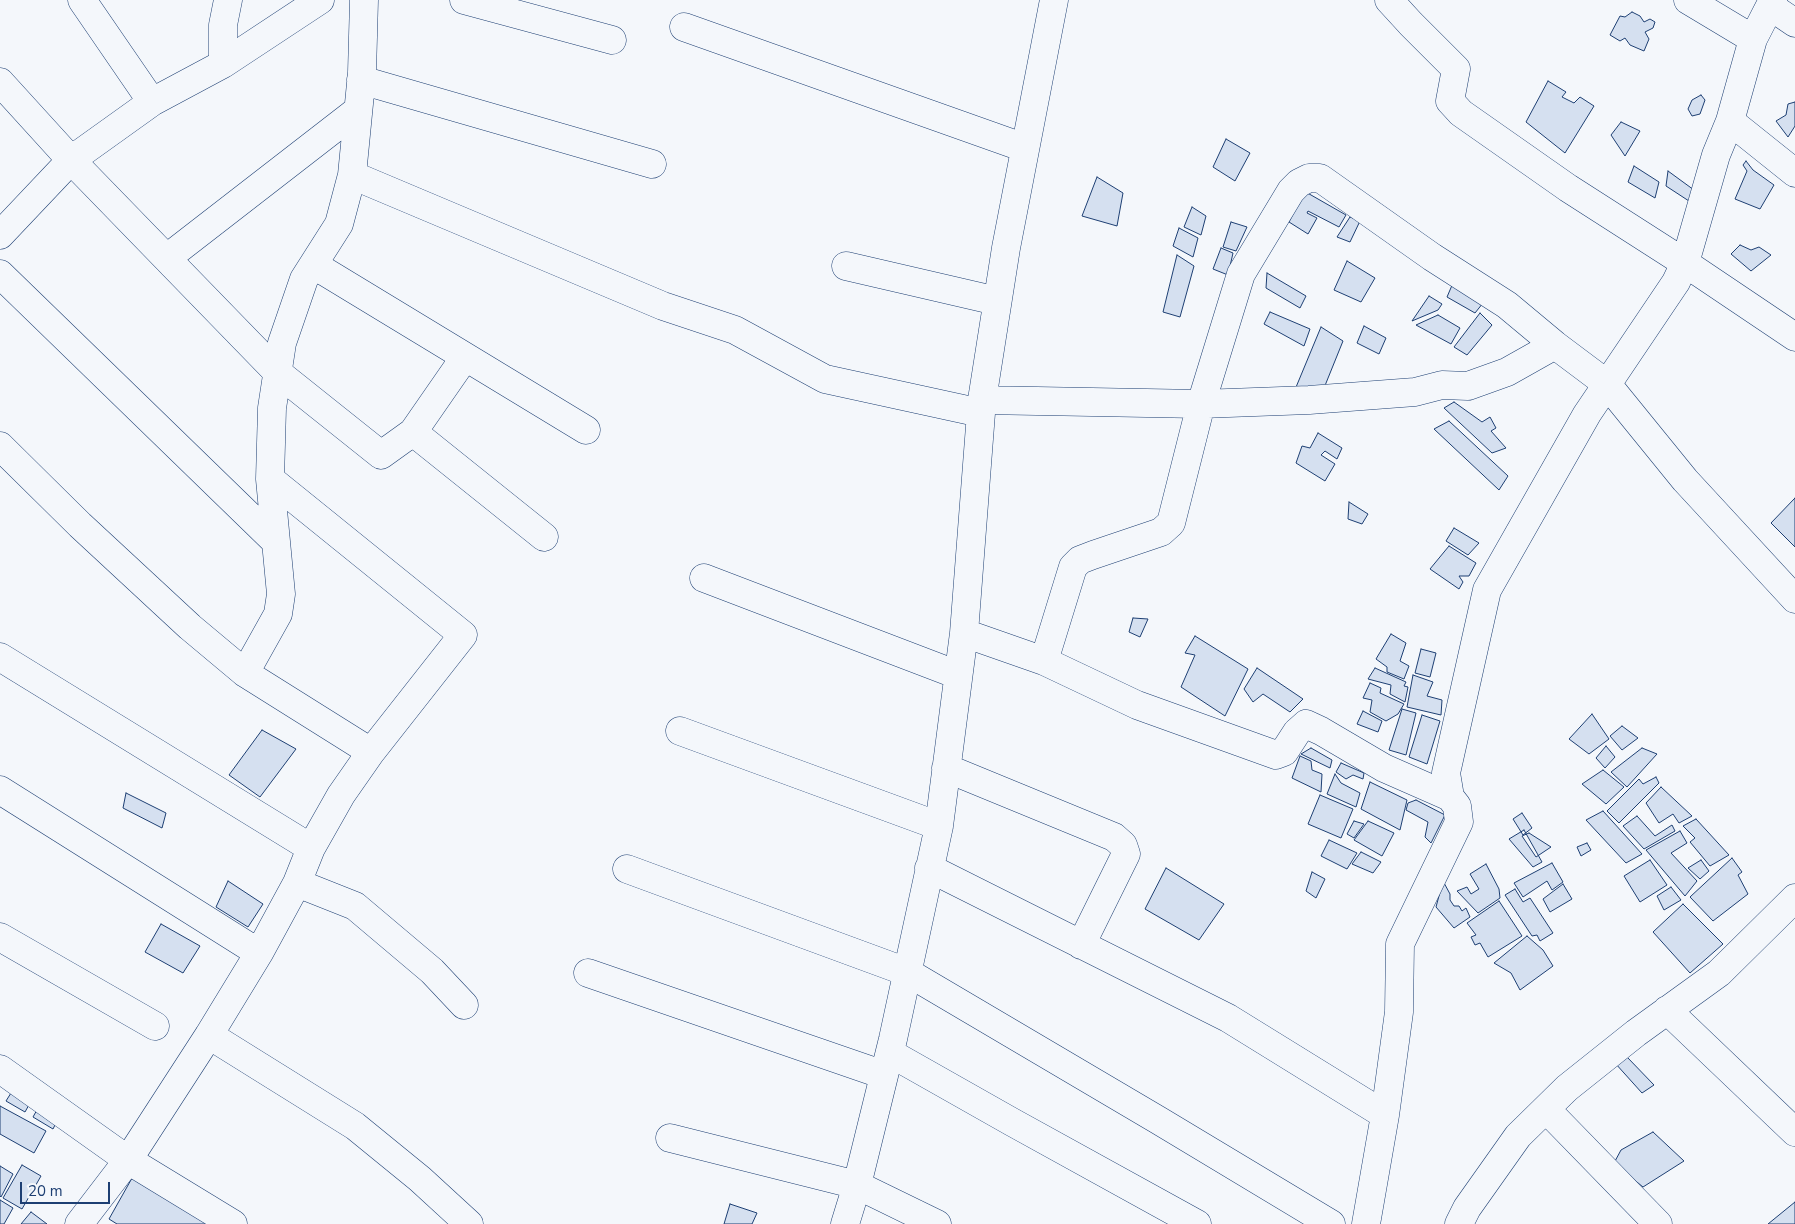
<!DOCTYPE html>
<html>
<head>
<meta charset="utf-8">
<style>
  body { margin:0 }
  #map { position:relative; width:1795px; height:1224px; overflow:hidden; background:#f4f7fb; font-family:"Nunito Sans",sans-serif }
  canvas { display:block }
  .scale { position:absolute; left:20px; top:1182px; width:90px; height:22px; box-sizing:border-box; border:2px solid #1d3f73; border-top:0; padding-left:6px; font-size:15px; line-height:18px; white-space:nowrap; color:#1d3f73; -webkit-text-stroke:4px #f4f7fb; paint-order:stroke }
</style>
</head>
<body>
<div id="map">
<canvas width="1795" height="1224"></canvas>
<div class="scale">20 m</div>
</div>
<script>
const ctx = document.querySelector('canvas').getContext('2d');
ctx.lineJoin = 'round';
function fill(path, color) { ctx.fillStyle = color; ctx.fill(path, 'evenodd'); }
const toPath = rows => new Path2D(rows.map(r => 'M' + r).join(''));
function trace(path, color, width, dash) { ctx.strokeStyle = color; ctx.lineWidth = width; ctx.lineCap = dash ? 'butt' : 'round'; ctx.setLineDash(dash || []); ctx.stroke(path); }
const building = toPath([
  [1632,12,1640,16,1644,22,1650,19,1655,22,1653,28,1645,32,1649,39,1644,51,1630,45,1625,38,1620,41,1610,35,1620,16,1625,17,1632,12],
  [1548,81,1566,92,1562,97,1574,103,1580,97,1594,106,1565,153,1526,122,1548,81],
  [1701,95,1705,100,1700,114,1692,116,1688,109,1692,100,1701,95],
  [1795,102,1795,126,1788,137,1776,121,1786,115,1788,104,1795,102],
  [1621,122,1640,131,1625,156,1611,135,1621,122],
  [1226,139,1250,153,1235,181,1213,167,1226,139],
  [1746,161,1753,170,1774,185,1760,209,1735,199,1747,171,1743,165,1746,161],
  [1634,166,1659,182,1655,198,1628,182,1634,166],
  [1668,171,1694,190,1692,203,1666,186,1668,171],
  [1097,177,1123,193,1117,226,1082,216,1097,177],
  [1304,191,1346,215,1339,227,1308,211,1307,213,1317,218,1308,234,1289,222,1304,191],
  [1192,207,1206,216,1201,235,1184,227,1192,207],
  [1350,217,1360,221,1350,242,1337,237,1350,217],
  [1231,222,1247,227,1236,251,1223,247,1231,222],
  [1179,228,1198,238,1193,257,1173,246,1179,228],
  [1740,245,1751,250,1759,247,1771,255,1751,271,1731,254,1740,245],
  [1221,248,1233,253,1228,275,1213,269,1221,248],
  [1177,255,1194,266,1180,317,1163,312,1177,255],
  [1347,261,1375,278,1361,302,1334,290,1347,261],
  [1267,273,1306,296,1300,308,1266,288,1267,273],
  [1453,283,1483,303,1475,313,1447,297,1453,283],
  [1429,296,1442,304,1438,310,1412,321,1429,296],
  [1270,312,1310,329,1304,346,1264,324,1270,312],
  [1480,313,1492,325,1467,355,1454,347,1480,313],
  [1438,315,1460,328,1451,344,1416,325,1438,315],
  [1364,326,1386,338,1379,354,1357,343,1364,326],
  [1321,327,1343,341,1322,393,1294,392,1321,327],
  [1454,402,1482,422,1490,417,1496,428,1491,431,1506,448,1492,453,1444,408,1454,402],
  [1449,421,1508,476,1499,490,1434,429,1449,421],
  [1318,433,1342,448,1337,459,1325,451,1321,455,1335,464,1325,481,1296,463,1302,446,1310,448,1318,433],
  [1795,498,1795,547,1771,523,1795,498],
  [1349,502,1368,514,1362,524,1348,519,1349,502],
  [1454,528,1479,543,1468,555,1446,541,1454,528],
  [1449,546,1476,563,1469,576,1459,576,1463,582,1459,589,1430,569,1449,546],
  [1133,618,1148,619,1140,637,1129,632,1133,618],
  [1391,634,1406,643,1400,661,1409,666,1404,679,1387,672,1387,667,1376,659,1391,634],
  [1195,636,1248,669,1225,716,1181,687,1195,655,1185,653,1195,636],
  [1421,649,1436,653,1430,677,1415,673,1421,649],
  [1257,668,1303,699,1290,712,1263,694,1253,702,1244,689,1257,668],
  [1375,668,1406,682,1404,686,1408,687,1405,702,1390,694,1391,685,1368,679,1375,668],
  [1413,675,1433,682,1427,696,1442,700,1441,715,1407,707,1413,675],
  [1370,683,1381,688,1380,693,1404,704,1398,714,1386,721,1370,712,1372,700,1363,698,1370,683],
  [1402,709,1416,713,1406,755,1389,750,1402,709],
  [1363,711,1382,721,1378,732,1357,724,1363,711],
  [1592,714,1609,739,1589,754,1569,739,1592,714],
  [1422,715,1440,721,1427,764,1409,757,1422,715],
  [1622,726,1638,738,1622,750,1610,736,1622,726],
  [262,730,296,749,260,797,229,775,262,730],
  [1606,746,1615,757,1605,768,1596,758,1606,746],
  [1311,748,1332,760,1330,768,1301,754,1311,748],
  [1642,748,1657,754,1627,787,1611,772,1642,748],
  [1300,756,1311,761,1312,770,1322,774,1321,792,1292,778,1300,756],
  [1341,763,1364,773,1363,779,1353,775,1346,779,1336,772,1341,763],
  [1603,770,1624,787,1606,804,1582,784,1603,770],
  [1335,774,1341,783,1360,793,1356,807,1327,794,1335,774],
  [1656,777,1659,783,1619,823,1607,811,1639,779,1643,784,1656,777],
  [1370,782,1407,800,1400,830,1361,809,1370,782],
  [1661,787,1692,816,1679,823,1673,814,1659,823,1646,803,1661,787],
  [126,793,166,813,162,828,123,808,126,793],
  [1320,795,1353,809,1341,838,1308,824,1320,795],
  [1416,800,1445,815,1431,843,1425,837,1428,822,1406,810,1408,803,1416,800],
  [1603,811,1642,854,1626,863,1586,820,1603,811],
  [1522,813,1532,828,1523,835,1513,819,1522,813],
  [1637,816,1655,836,1672,825,1675,831,1644,849,1623,826,1637,816],
  [1696,819,1729,855,1710,866,1690,842,1695,838,1683,826,1696,819],
  [1354,821,1364,824,1354,838,1347,834,1354,821],
  [1368,821,1394,833,1382,856,1354,840,1368,821],
  [1524,830,1542,862,1533,867,1509,839,1524,830],
  [1680,831,1687,843,1671,853,1697,881,1685,896,1646,850,1680,831],
  [1529,833,1551,847,1536,857,1522,836,1529,833],
  [1329,840,1357,853,1347,869,1321,856,1329,840],
  [1587,843,1591,850,1581,856,1577,847,1587,843],
  [1361,852,1381,862,1373,873,1352,864,1361,852],
  [1732,858,1742,872,1738,875,1748,894,1713,921,1690,897,1732,858],
  [1650,860,1667,885,1640,902,1624,876,1650,860],
  [1701,860,1709,871,1700,879,1688,868,1701,860],
  [1552,863,1563,882,1552,890,1547,881,1523,897,1514,883,1552,863],
  [1486,864,1499,889,1500,898,1478,913,1457,891,1467,887,1471,894,1479,889,1470,874,1486,864],
  [1166,868,1224,904,1199,940,1145,909,1166,868],
  [1312,872,1325,879,1316,898,1306,891,1312,872],
  [228,881,263,904,248,927,216,907,228,881],
  [1443,881,1450,894,1450,900,1454,906,1459,906,1462,911,1466,908,1470,917,1454,928,1436,907,1443,881],
  [1563,884,1572,899,1550,912,1543,899,1563,884],
  [1671,887,1681,900,1664,910,1657,896,1671,887],
  [1515,889,1523,902,1530,898,1553,933,1540,941,1537,935,1532,936,1505,895,1515,889],
  [1499,901,1522,936,1488,957,1480,943,1475,945,1471,937,1476,935,1467,923,1499,901],
  [1683,904,1723,944,1690,973,1653,932,1683,904],
  [161,924,200,946,183,973,145,952,161,924],
  [1527,936,1543,950,1553,966,1520,990,1511,973,1494,963,1527,936],
  [1627,1057,1654,1085,1642,1093,1615,1063,1627,1057],
  [11,1093,30,1103,25,1112,6,1101,11,1093],
  [0,1106,46,1131,34,1153,0,1134,0,1106],
  [38,1108,58,1119,53,1129,33,1117,38,1108],
  [1653,1132,1684,1161,1643,1187,1614,1163,1621,1150,1653,1132],
  [22,1165,41,1176,22,1209,3,1198,22,1165],
  [0,1166,13,1174,1,1197,0,1196,0,1166],
  [136,1171,227,1224,117,1224,109,1219,136,1171],
  [0,1200,13,1208,4,1224,0,1224,0,1200],
  [1795,1202,1795,1224,1768,1224,1795,1202],
  [730,1204,757,1213,752,1224,724,1224,730,1204],
  [31,1212,47,1224,21,1224,31,1212]
]);
fill(building, '#d5e0f0');
trace(building, '#1d3f73', 1);
const street = toPath([
  [82,0,152,102],
  [464,0,612,40],
  [1389,0,1411,24,1456,69,1450,101,1461,113,1568,188,1685,263,1795,337],
  [1688,0,1753,39],
  [1770,6,1795,23],
  [684,27,1025,148],
  [223,64,320,0],
  [361,80,652,164],
  [0,82,71,160,277,372,381,455,413,432],
  [1730,121,1795,173],
  [352,175,663,306,735,330,825,379,981,413],
  [0,235,71,160,152,102,223,64,223,25,228,0],
  [167,258,358,110],
  [314,265,586,430],
  [846,266,997,301],
  [0,274,276,542],
  [465,357,413,432,544,537],
  [982,400,1201,404,1309,400,1415,392,1442,385,1468,386,1507,372,1555,345],
  [0,446,80,525,190,627,245,673,371,752],
  [704,578,958,675],
  [964,633,1044,661,1137,705,1276,755,1284,752,1297,732,1306,724,1321,731,1384,768,1450,797],
  [0,657,311,848],
  [1044,661,1073,567,1080,560,1093,555,1161,532,1171,523,1201,404,1241,274,1291,191,1299,183,1309,178,1320,178,1432,257,1507,305,1555,345,1607,384,1685,480,1795,599],
  [245,673,278,614,281,594,270,479,272,408,282,343,304,279,339,224,352,175,362,73,364,0],
  [680,731,939,826],
  [946,768,1114,837,1123,845,1126,854,1081,945],
  [0,790,259,953],
  [929,868,1228,1018,1385,1115],
  [627,869,907,972,1158,1120,1331,1224],
  [297,883,355,906,432,971,464,1005],
  [0,937,155,1026],
  [588,973,884,1075],
  [1667,1010,1795,1132],
  [209,1035,355,1126,420,1179,469,1224],
  [890,1053,1012,1122,1197,1224],
  [0,1069,128,1160,233,1224],
  [1546,1109,1658,1224],
  [670,1138,857,1185,937,1224],
  [79,1224,128,1160,209,1035,259,953,297,883,311,848,341,795,371,752,463,635,270,479],
  [845,1224,857,1185,893,1039,939,826,964,633,982,400,1006,248,1054,0],
  [1366,1224,1385,1115,1399,1012,1400,944,1459,822,1457,806,1450,797,1446,773,1487,590,1587,414,1676,282,1685,263,1716,155,1730,121,1753,39,1773,0],
  [1459,1224,1467,1208,1518,1136,1567,1088,1636,1033,1719,973,1795,898]
]);
trace(street, '#1d3f73', 29);
trace(street, '#f4f7fb', 28);
</script>
</body>
</html>
